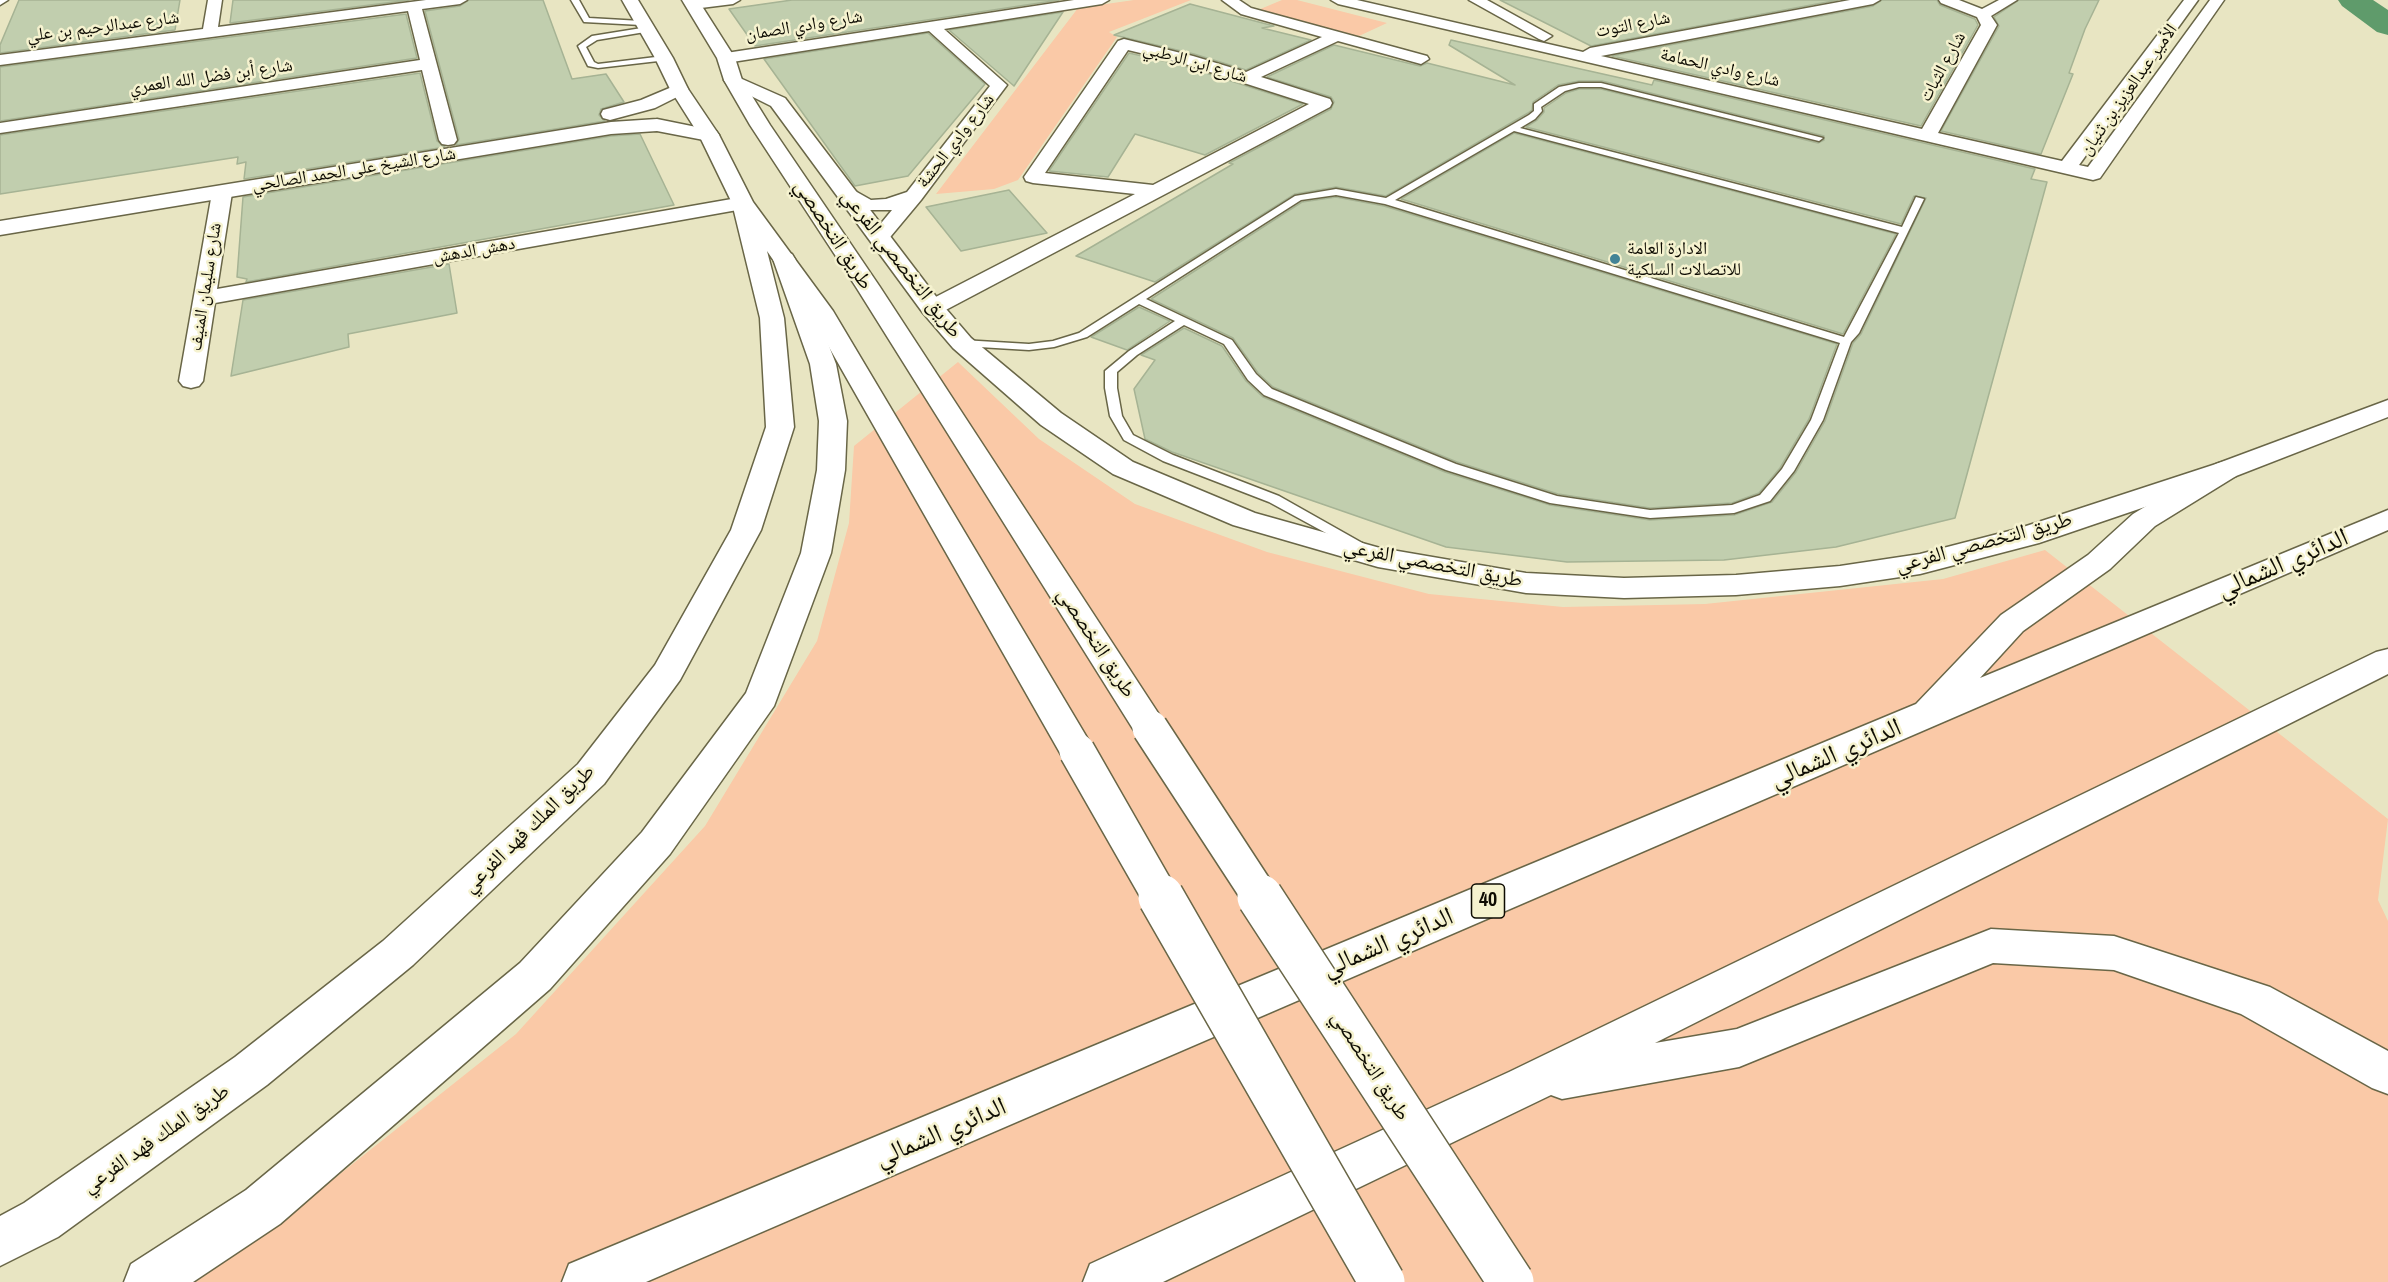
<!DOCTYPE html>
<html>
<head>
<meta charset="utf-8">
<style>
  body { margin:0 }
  canvas { display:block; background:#e8e5c2 }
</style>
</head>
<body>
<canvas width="2388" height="1282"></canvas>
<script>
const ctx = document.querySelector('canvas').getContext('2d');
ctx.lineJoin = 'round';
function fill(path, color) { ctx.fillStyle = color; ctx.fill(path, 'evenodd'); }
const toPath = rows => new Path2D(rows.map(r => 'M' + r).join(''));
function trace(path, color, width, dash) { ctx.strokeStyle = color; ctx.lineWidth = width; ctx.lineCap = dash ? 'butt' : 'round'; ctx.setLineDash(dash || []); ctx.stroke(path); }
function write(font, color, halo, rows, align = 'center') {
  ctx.font = font + ' "Archivo Narrow","Noto Naskh Arabic",sans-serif'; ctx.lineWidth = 5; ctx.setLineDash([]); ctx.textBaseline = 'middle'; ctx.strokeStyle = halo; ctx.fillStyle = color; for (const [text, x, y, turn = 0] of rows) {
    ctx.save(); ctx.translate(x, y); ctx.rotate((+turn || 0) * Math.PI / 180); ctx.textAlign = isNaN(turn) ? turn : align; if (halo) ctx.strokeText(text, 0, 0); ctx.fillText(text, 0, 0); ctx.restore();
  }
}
fill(toPath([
  [1134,0,1191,0,1109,32,1117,37,1018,180,994,189,936,194,1078,8],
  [1282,0,1297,0,1387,23,1359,36,1258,10],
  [958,362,1039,439,1135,504,1267,552,1429,594,1563,607,1705,604,1943,579,2045,550,2388,819,2378,900,2388,921,2388,1282,191,1282,262,1236,516,1034,705,826,817,641,849,523,854,446]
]), '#fac9a7');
fill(toPath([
  [2338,0,2373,0,2388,10,2388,35,2377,32,2342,6,2338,0]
]), '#5f9b6b');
const building = toPath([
  [19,0,180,0,175,30,0,53,0,45,19,0],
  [233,0,409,0,230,23,233,0],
  [469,0,543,0,572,79,606,74,624,102,601,109,599,115,605,121,456,145,459,139,425,11,460,6,469,0],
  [792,0,1059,0,755,46,729,9,792,0],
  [1500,0,1838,0,1591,46,1500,0],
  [1882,0,1937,0,1940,5,1975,19,1978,25,1921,126,1612,56,1873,6,1882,0],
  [2019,0,2099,0,2085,29,2069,73,2073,74,2041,154,1941,131,1999,26,1994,17,2019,0],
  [1190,4,1274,26,1262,28,1311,40,1246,70,1194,54,1114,35,1190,4],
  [1063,12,1014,86,949,30,1063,12],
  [406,14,417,58,0,121,0,67,406,14],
  [928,33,985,84,908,176,855,186,764,59,928,33],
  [1451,40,1652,85,1654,80,2035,169,2031,179,2047,182,1955,518,1836,547,1724,560,1567,562,1446,547,1172,452,1145,439,1134,389,1155,360,1141,355,1184,328,1222,346,1246,381,1263,397,1445,472,1550,505,1650,520,1734,515,1772,502,1796,472,1825,421,1853,343,1861,334,1926,198,1914,196,1901,224,1526,127,1537,120,1544,112,1544,108,1566,93,1579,89,1601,89,1818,143,1824,140,1824,136,1602,81,1579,81,1558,85,1533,102,1532,110,1528,113,1386,196,1336,187,1295,194,1155,282,1076,256,1233,164,1229,163,1331,109,1334,102,1331,97,1267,77,1334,45,1420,66,1427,63,1515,85,1449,45,1451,40],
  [1129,53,1181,65,1303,104,1205,155,1135,134,1108,177,1049,171,1129,53],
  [420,73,437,141,445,147,244,179,246,162,237,164,238,157,0,194,0,135,420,73],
  [1514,133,1896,234,1843,334,1401,199,1514,133],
  [640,134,674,205,246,282,247,279,237,277,243,197,611,136,640,134],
  [1009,190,1047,233,961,251,926,207,1009,190],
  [1336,197,1384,206,1837,344,1809,419,1780,468,1759,493,1732,503,1650,508,1558,494,1457,462,1273,387,1258,373,1233,338,1151,299,1302,202,1336,197],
  [449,264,457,313,348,334,349,347,231,376,243,300,449,264],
  [1139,307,1170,321,1127,350,1091,337,1139,307]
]);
fill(building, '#c1ceae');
trace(building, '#a6b394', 1.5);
const service = toPath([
  [571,0,579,0,589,18,641,21,645,23,641,25,584,22,571,0],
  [648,27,652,29,651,31,597,40,586,47,594,62,598,64,664,56,668,58,667,60,598,68,588,66,578,46,592,36,648,27],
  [1579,83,1601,83,1823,138,1819,141,1601,87,1579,87,1565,91,1541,107,1542,111,1535,119,1520,128,1902,227,1916,197,1924,199,1859,333,1851,342,1823,420,1794,471,1770,501,1734,513,1650,518,1550,503,1446,470,1264,395,1248,380,1224,344,1184,325,1137,355,1117,372,1117,388,1122,416,1133,435,1173,455,1279,496,1364,544,1366,547,1359,551,1269,502,1163,461,1124,440,1110,416,1105,388,1105,371,1129,351,1175,321,1139,304,1087,337,1054,347,1029,350,962,346,956,343,962,340,1029,344,1053,341,1079,333,1295,196,1336,189,1386,198,1529,115,1534,111,1534,104,1559,87,1579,83],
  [1514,131,1899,233,1844,337,1395,200,1514,131],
  [1336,195,1385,204,1840,343,1811,420,1782,469,1760,495,1732,505,1650,510,1557,496,1456,464,1272,389,1256,374,1232,340,1146,299,1301,200,1336,195]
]);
const minor = toPath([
  [0,0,8,0,0,5,0,0],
  [208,0,222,0,218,27,426,0,467,0,460,4,422,9,457,140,454,144,448,145,442,144,439,140,422,70,0,133,0,123,420,60,408,11,0,65,0,55,203,29,208,0],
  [698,0,740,0,733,4,693,9,686,5,688,2,698,0],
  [1074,0,1109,0,1102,4,944,29,1007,85,921,200,886,242,879,244,872,242,869,238,892,210,861,210,841,199,838,195,841,191,855,191,871,200,886,199,907,192,990,86,929,31,726,63,718,58,726,53,1074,0],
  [1222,0,1239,0,1251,8,1427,56,1429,59,1421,64,1338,41,1261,77,1330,99,1332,103,1330,107,940,313,932,315,924,313,921,308,924,303,1135,194,1033,183,1026,181,1024,177,1118,41,1124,39,1193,56,1246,72,1322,37,1241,14,1222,0],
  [1128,50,1182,63,1309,104,1153,185,1045,173,1128,50],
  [1331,0,1357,0,1583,52,1590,48,1850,0,1880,0,1873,4,1601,56,1922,129,1981,25,1977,17,1941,3,1939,0,1959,0,1982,9,1999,0,2017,0,1991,16,1997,25,1938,133,2062,161,2184,0,2198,0,2079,165,2088,167,2210,0,2224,0,2100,178,2093,180,1338,4,1331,0],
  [1469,0,1487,0,1552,36,1544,41,1539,39,1469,0],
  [222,187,229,189,232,193,217,289,743,197,750,199,753,203,750,207,743,209,215,303,203,381,199,386,191,388,183,386,179,381,212,193,215,189,222,187]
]);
const tertiary = toPath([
  [679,84,685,85,688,89,685,93,655,108,610,120,603,118,601,114,603,110,641,100,679,84],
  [657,119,716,131,719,135,716,139,709,141,657,131,611,134,0,235,0,221,611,122,657,119]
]);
const secondary = toPath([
  [733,75,785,98,941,303,971,338,1061,413,1133,462,1255,513,1380,548,1526,573,1624,578,1736,575,1840,566,1920,554,2017,529,2216,464,2388,400,2388,417,2236,476,2039,543,1920,574,1840,586,1736,595,1624,598,1526,593,1378,567,1233,525,1113,474,1041,425,953,348,923,313,771,106,727,84,724,80,727,76,733,75]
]);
const primary = toPath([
  [622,0,638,0,673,58,688,89,719,135,753,202,833,311,1095,751,1090,760,1077,764,1064,760,809,312,767,251,784,318,794,427,761,530,680,680,604,784,413,965,267,1085,58,1237,0,1266,0,1216,24,1203,235,1057,383,941,578,764,655,665,731,530,766,427,760,318,732,203,699,135,670,89,655,58,622,0],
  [682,0,698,0,735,58,742,80,770,125,880,287,1162,719,1168,728,1162,737,1150,741,1138,737,856,287,750,125,724,80,717,58,682,0]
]);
const motorway = toPath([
  [784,252,792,254,795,259,836,364,847,421,845,470,831,553,774,706,670,854,550,989,280,1224,193,1282,124,1282,131,1264,246,1190,520,963,642,832,746,693,801,553,817,470,819,421,810,364,773,259,776,254,784,252],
  [2226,461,2236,464,2240,470,2236,476,2155,526,2110,569,2023,631,1980,678,2388,510,2388,530,646,1282,562,1282,569,1264,1916,704,2001,615,2088,555,2133,514,2216,464,2226,461],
  [2388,649,2388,674,1655,1043,1737,1029,1991,929,2114,936,2270,987,2388,1051,2388,1094,2372,1088,2241,1014,2114,970,1993,963,1739,1067,1562,1099,1551,1095,1163,1282,1083,1282,1090,1264,1509,1072,2376,652,2388,649]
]);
trace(service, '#696647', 3);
trace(minor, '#696647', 3);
trace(tertiary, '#696647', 3);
trace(secondary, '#696647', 3);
trace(primary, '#696647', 3);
trace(motorway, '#696647', 3);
fill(service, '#fff');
fill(minor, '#fff');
fill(tertiary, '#fff');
fill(secondary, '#fff');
fill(primary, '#fff');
fill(motorway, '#fff');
const primaryBridgeFar1 = toPath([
  [1150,728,1261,898],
  [1077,751,1161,898]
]);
const primaryBridge = toPath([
  [1161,897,1382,1282],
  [1260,897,1511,1282]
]);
trace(primaryBridgeFar1, '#696647', 38, []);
trace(primaryBridge, '#696647', 48, []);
trace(primaryBridgeFar1, '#fff', 35);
trace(primaryBridge, '#fff', 45);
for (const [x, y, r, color] of [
  [1615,259,6,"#438496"]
]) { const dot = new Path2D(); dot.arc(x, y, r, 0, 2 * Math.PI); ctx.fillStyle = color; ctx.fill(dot); trace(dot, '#f5f2cf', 2); }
write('18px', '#0e0c03', '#f5f2cf', [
  ["شارع التوت",1633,25,-11],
  ["شارع وادي الصمان",804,26,-9],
  ["شارع عبدالرحيم بن علي",103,27,-7],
  ["شارع ابن الرطبي",1195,63,16],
  ["شارع الثبات",1943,67,-61],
  ["شارع وادي الحمامة",1720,68,13],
  ["شارع أبن فضل الله العمري",211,77,-8],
  ["الأمير عبدالعزيز بن ثنيان",2129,90,-55],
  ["شارع وادي الحشة",956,141,-52],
  ["شارع الشيخ على الحمد الصالحي",354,170,-9],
  ["دهش الدهش",474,251,-10],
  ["شارع سليمان المنيف",206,287,-81]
]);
write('18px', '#0e0c03', '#f5f2cf', [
  ["الادارة العامة",1627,249],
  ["للاتصالات السلكية",1627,270]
], 'left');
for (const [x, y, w] of [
  [1488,901,33]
]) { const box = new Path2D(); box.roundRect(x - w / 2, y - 17, w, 34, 4.5); ctx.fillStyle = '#f5f2cf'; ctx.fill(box); trace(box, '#0e0c03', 1.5); }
write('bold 20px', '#0e0c03', null, [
  ["40",1488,901]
]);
write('21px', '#0e0c03', '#f5f2cf', [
  ["طريق التخصصي",833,235,57],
  ["طريق التخصصي الفرعي",901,264,52],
  ["طريق التخصصي الفرعي",1984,543,-15],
  ["طريق التخصصي الفرعي",1433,564,11],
  ["طريق التخصصي",1096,643,57],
  ["طريق الملك فهد الفرعي",529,829,-44],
  ["طريق التخصصي",1370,1066,57],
  ["طريق الملك فهد الفرعي",156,1139,-35]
]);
write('26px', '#0e0c03', '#f5f2cf', [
  ["الدائري الشمالي",2283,564,-23],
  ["الدائري الشمالي",1836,754,-23],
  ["الدائري الشمالي",1388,943,-23],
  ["الدائري الشمالي",941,1133,-23]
]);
</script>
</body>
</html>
